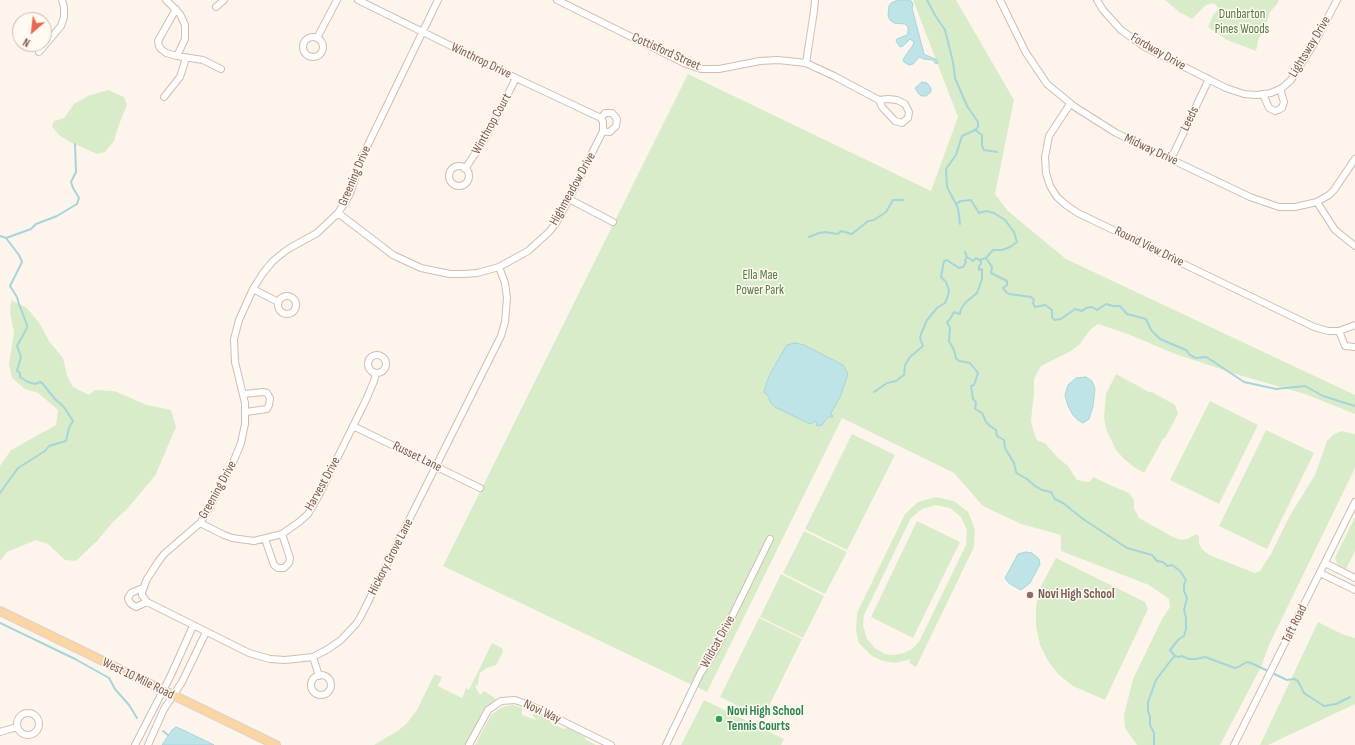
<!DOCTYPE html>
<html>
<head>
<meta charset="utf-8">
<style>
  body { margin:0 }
  #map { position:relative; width:1355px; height:745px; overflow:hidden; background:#fdf5eb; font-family:"Sofia Sans Condensed",sans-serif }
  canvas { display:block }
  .north { position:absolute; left:12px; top:12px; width:40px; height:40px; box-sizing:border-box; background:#fff9f2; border:1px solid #cab9b0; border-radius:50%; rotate:208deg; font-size:11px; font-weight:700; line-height:16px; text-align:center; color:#7a5a4d }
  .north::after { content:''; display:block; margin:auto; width:14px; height:18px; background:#e76950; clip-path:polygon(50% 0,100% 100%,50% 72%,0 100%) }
</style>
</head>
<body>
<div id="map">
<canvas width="1355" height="745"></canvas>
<div class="north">N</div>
</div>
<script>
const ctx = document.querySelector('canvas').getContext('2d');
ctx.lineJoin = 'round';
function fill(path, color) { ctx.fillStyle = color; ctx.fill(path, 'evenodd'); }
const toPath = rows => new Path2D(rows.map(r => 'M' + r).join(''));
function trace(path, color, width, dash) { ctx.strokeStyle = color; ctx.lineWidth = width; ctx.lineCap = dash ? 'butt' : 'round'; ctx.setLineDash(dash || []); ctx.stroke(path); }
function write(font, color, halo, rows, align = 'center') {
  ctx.font = font + ' "Sofia Sans Condensed",sans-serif'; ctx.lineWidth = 3; ctx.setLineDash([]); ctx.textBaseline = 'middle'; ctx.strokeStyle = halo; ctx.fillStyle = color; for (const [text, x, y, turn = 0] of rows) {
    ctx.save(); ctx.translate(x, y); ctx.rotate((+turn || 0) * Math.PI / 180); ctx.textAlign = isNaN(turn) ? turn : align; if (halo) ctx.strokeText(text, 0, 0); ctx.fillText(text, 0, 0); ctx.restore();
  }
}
fill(toPath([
  [913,0,956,0,1014,100,995,194,1008,211,1066,259,1355,395,1355,414,1305,394,1242,376,1175,354,1128,334,1098,324,1090,330,1080,344,1071,351,1041,366,1034,379,1034,393,1031,421,1035,436,1038,441,1045,443,1057,457,1068,466,1077,480,1089,482,1094,477,1101,481,1129,493,1134,500,1134,508,1139,518,1173,537,1181,540,1187,539,1197,534,1199,537,1199,543,1202,549,1209,555,1255,573,1260,571,1271,554,1289,517,1315,475,1327,441,1333,435,1341,431,1355,434,1355,468,1269,645,1261,667,1220,745,1137,745,1125,728,1124,715,1133,679,1162,619,1170,607,1169,599,1149,585,1061,551,1061,535,1021,524,983,506,954,473,842,418,707,692,443,566,688,74,931,191,958,117],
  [1165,0,1278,0,1278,3,1270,12,1263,34,1259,37,1256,51,1227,40,1208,27,1213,15,1219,9,1214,3,1206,5,1192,19,1179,12],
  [108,90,124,97,127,105,118,127,114,141,105,152,97,154,70,142,60,136,52,127,54,121,64,118,74,104,88,96],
  [11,300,27,308,40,324,49,341,63,358,67,375,73,387,89,395,95,390,114,391,147,405,171,410,176,427,155,476,127,509,112,523,98,540,76,561,65,560,48,544,36,540,7,552,0,561,0,466,11,450,56,425,58,410,38,393,25,389,12,378,9,364,14,332,10,313],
  [1116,374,1149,392,1152,392,1175,405,1178,414,1165,438,1163,439,1144,473,1134,467,1124,459,1116,450,1106,429,1104,417,1106,394],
  [1210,401,1258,425,1219,504,1170,480],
  [1266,430,1314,453,1267,549,1219,526],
  [852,434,895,455,847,550,805,529],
  [936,497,954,501,968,512,975,529,974,547,916,667,909,663,911,659,895,663,883,661,872,656,859,643,856,631,857,613,905,514,918,502],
  [936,505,950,508,961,517,967,530,966,545,919,642,912,649,904,653,894,655,885,654,876,649,867,639,863,625,864,615,911,518,922,509],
  [1355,517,1355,551,1346,569,1337,564,1335,558],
  [917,521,960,542,913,638,871,617],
  [804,531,847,552,825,594,783,573],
  [1056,558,1145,602,1148,609,1105,700,1073,686,1058,674,1048,661,1040,645,1036,626,1036,606,1041,586],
  [781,574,824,596,803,638,760,617],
  [759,618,802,639,763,718,720,697],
  [1318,622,1342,634,1355,638,1355,704,1268,745,1260,745],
  [492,643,502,648,503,652,496,665,487,668,480,673,479,677,478,685,475,686,480,695,484,691,495,698,496,701,483,711,466,745,374,745,399,730,407,723,417,710,434,675,437,675,442,677,438,686,462,698,466,688,469,690],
  [704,700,784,739,781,745,681,745],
  [513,705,522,708,522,715,537,720,532,715,534,713,538,714,549,719,551,723,564,729,568,728,585,737,586,740,596,745,475,745,491,715,502,707]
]), '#d9ecc9');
const water = toPath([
  [898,0,910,0,912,2,913,5,912,8,924,54,937,60,938,63,936,64,933,60,924,59,919,57,913,64,909,65,904,62,903,60,904,58,913,45,914,42,910,39,903,46,900,47,896,41,897,39,907,35,908,32,908,27,905,24,894,23,890,20,888,16,889,6,891,3,898,0],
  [922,82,927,83,931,88,931,92,926,96,921,96,918,93,915,88,922,82],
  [795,343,804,345,843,365,848,374,840,397,831,413,833,417,828,417,822,425,817,426,816,421,810,424,775,407,770,402,769,397,764,392,769,376,785,348,787,345,795,343],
  [1086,377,1092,381,1095,389,1093,406,1089,419,1083,423,1078,420,1073,415,1068,406,1065,395,1068,385,1076,378,1086,377],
  [1026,552,1032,553,1039,559,1040,564,1030,583,1021,590,1010,584,1007,581,1005,578,1018,554,1026,552],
  [176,727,181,729,214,745,162,745,172,730,176,727]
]);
fill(water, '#bfe4e8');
trace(water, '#a5d5da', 1);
trace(toPath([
  [927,0,935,15,945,30,953,62,955,78,967,106,978,122,978,127,975,130,962,136,956,155,946,169,947,187,958,208,960,224],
  [975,130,982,135,982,146,984,150,997,152],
  [957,203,961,201,971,200,979,213,986,211,994,213,1005,220,1014,232,1017,242,1010,247,1002,250,993,250,986,258,979,260,981,261,981,264,979,266,979,270,982,269,982,279,977,293,966,302,961,309,960,314,954,312,950,319,947,322,950,328,949,341,954,350,956,358,959,361,970,363,978,373,974,385,971,386,973,399,976,402,975,409,982,413,986,422,990,426,996,430,997,436,1004,440,1005,448,1014,463,1016,472,1018,474,1027,479,1035,486,1042,490,1051,492,1055,499,1063,503,1083,519,1127,548,1152,555,1157,561,1163,562,1167,566,1172,565,1180,571,1186,580,1184,585,1184,591,1187,598,1184,610,1186,618,1186,629,1184,636,1179,639,1170,650,1175,656],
  [0,236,6,238,19,255,22,262,10,286,17,297,19,304,27,325,27,328,17,346,21,357,17,371,20,373,20,377,28,382,35,384,40,382,42,383,55,399,64,407,73,421,69,428,66,441,49,446,45,451,18,468,0,493],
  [809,237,819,233,825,232,838,234,841,231,852,234,868,221,874,220,886,212,893,200,903,200],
  [6,238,31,229,36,224,57,216,77,204,79,198,73,188,71,182,76,172,75,144],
  [967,257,973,261,976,258,979,260],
  [986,258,992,267,991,273,1007,281,1007,285,1003,288,1006,292,1009,294,1031,297,1034,300,1033,303,1035,307,1045,305,1052,310,1052,317,1054,320,1061,319,1075,309,1082,311,1086,308,1092,307,1097,310,1106,304,1113,306,1120,306,1127,314,1146,319,1151,330,1160,339,1186,350,1190,355,1196,358,1205,357,1208,358,1244,382,1276,389,1305,386,1323,396,1355,406],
  [874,392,887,383,896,381,904,375,905,365,910,357,923,346,920,338,921,334,927,320,937,308,945,303,948,296,949,290,946,282,941,277,944,261,947,260,959,268,963,267,966,262,965,260,967,257,965,252],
  [0,623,75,659,109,678,115,689,129,705,137,718],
  [163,731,168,735],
  [1154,745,1154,733,1150,725,1150,717,1148,711,1148,702,1156,680,1171,660,1175,656,1179,657,1182,656,1189,659,1196,659,1205,657,1235,668,1238,667,1247,662,1251,663,1287,680,1294,679,1298,681,1304,693,1324,706,1336,704,1350,697]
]), '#a5d5da', 2);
const minor = toPath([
  [166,0,180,14,185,25,185,39,177,56],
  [438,0,362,157,350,194,344,204,338,213,317,233,288,249,273,261,263,273,253,289,239,320,234,339,235,362,245,403,245,424,241,443,234,460,211,505,200,523,164,554,158,562,147,579,142,592,142,595,147,602,249,653,270,659,285,660,313,657,328,649,341,640,356,624,361,616,501,336,505,322,507,298,505,283,499,267],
  [557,0,686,64,701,69,719,69,760,61,778,60,806,63,834,76,879,100,888,99,897,100,905,104,909,112,908,118,902,123,895,121,882,107,879,100],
  [1000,0,1026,53,1031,60,1047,84,1075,107,1116,133,1250,197,1279,207,1295,207,1317,202,1329,195,1334,190,1355,159],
  [1097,0,1103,10,1121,30,1145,47,1226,88,1244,94,1257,95,1271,93,1282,88,1291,80,1315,42,1337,0],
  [216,7,224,0],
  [176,9,158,41,159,46,161,49,166,53,177,56,203,60,221,69],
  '303 47a10 10 0 1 1 20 0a10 10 0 1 1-20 0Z',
  [317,38,337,0],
  [39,52,61,26,64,17,64,7,62,0],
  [806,63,814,11,815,0],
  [1263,94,1269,108,1275,111,1278,110,1282,108,1284,102,1280,89],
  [164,97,180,77,186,58],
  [1070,104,1049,136,1045,157,1046,173,1050,186,1057,197,1066,205,1078,213,1314,327,1328,331,1339,331,1355,325],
  [601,118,605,113,612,113,617,119,616,126,610,132,603,131],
  [1171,159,1209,79],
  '449 176a10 10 0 1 1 20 0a10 10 0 1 1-20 0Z',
  [465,169,486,137,516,78],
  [569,199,613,222],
  [1317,202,1335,230,1355,246],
  [338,213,393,255,421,268,450,274,464,274,477,273,499,267,528,251,549,232,556,223,569,199,603,131,603,122,601,118,516,78,358,0],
  [253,289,278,302],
  '278 305a9 9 0 1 1 18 0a9 9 0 1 1-18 0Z',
  [1339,331,1345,346,1355,347],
  '368 364a9 9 0 1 1 18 0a9 9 0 1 1-18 0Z',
  [244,394,263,392,267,393,270,398,269,405,267,409,246,412],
  [353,426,480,488],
  [200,523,224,535,232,538,254,541,282,534,299,522,308,514,319,495,365,402,374,381,376,373],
  [265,539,274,565,278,568,284,568,289,563,290,558,282,534],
  [1325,563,1355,578],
  [1320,573,1355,590],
  [143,588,131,593,128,598,129,601,131,604,136,607,147,602],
  [313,657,319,676],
  '311 685a10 10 0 1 1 20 0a10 10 0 1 1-20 0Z',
  '17 724a11 11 0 1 1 22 0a11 11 0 1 1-22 0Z',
  [0,732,17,727],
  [135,745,171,675,193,626],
  [148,745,164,709,182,682,206,632],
  [469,745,488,710,501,701,515,700,532,706,611,745],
  [666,745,700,674,715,651,770,539],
  [1234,745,1355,502]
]);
const major = toPath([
  [0,611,276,745]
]);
trace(minor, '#d1bcb0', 8);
trace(major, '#dad1cd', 10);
trace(minor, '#fff', 6);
trace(major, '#fbd6a4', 8);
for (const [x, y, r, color] of [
  [1030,595,4,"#8d6e63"],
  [719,719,4,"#2e9e5b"]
]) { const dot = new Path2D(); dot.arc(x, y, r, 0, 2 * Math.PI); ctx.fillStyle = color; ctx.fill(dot); trace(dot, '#fff9f2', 1.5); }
write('13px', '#557a41', '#fff9f2', [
  ["Dunbarton",1242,15],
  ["Pines Woods",1242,30],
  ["Ella Mae",760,276],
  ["Power Park",760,291]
]);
write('13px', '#7a5a4d', '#fff9f2', [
  ["Lightsway Drive",1310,47,-59],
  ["Cottisford Street",666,52,24],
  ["Fordway Drive",1158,52,30],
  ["Winthrop Drive",481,61,26],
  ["Leeds",1190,119,-64],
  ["Winthrop Court",492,124,-61],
  ["Midway Drive",1151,150,25],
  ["Greening Drive",355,176,-67],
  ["Highmeadow Drive",573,189,-61],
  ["Round View Drive",1149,247,26],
  ["Russet Lane",417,457,26],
  ["Harvest Drive",323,484,-61],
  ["Greening Drive",218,490,-61],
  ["Hickory Grove Lane",391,557,-63],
  ["Taft Road",1295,624,-64],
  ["Wildcat Drive",718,642,-61],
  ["West 10 Mile Road",138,679,26],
  ["Novi Way",542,712,25]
]);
write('bold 13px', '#785e54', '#fff9f2', [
  ["Novi High School",1038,595]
], 'left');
write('bold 13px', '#27864d', '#fff9f2', [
  ["Novi High School",727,712],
  ["Tennis Courts",727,727]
], 'left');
</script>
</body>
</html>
